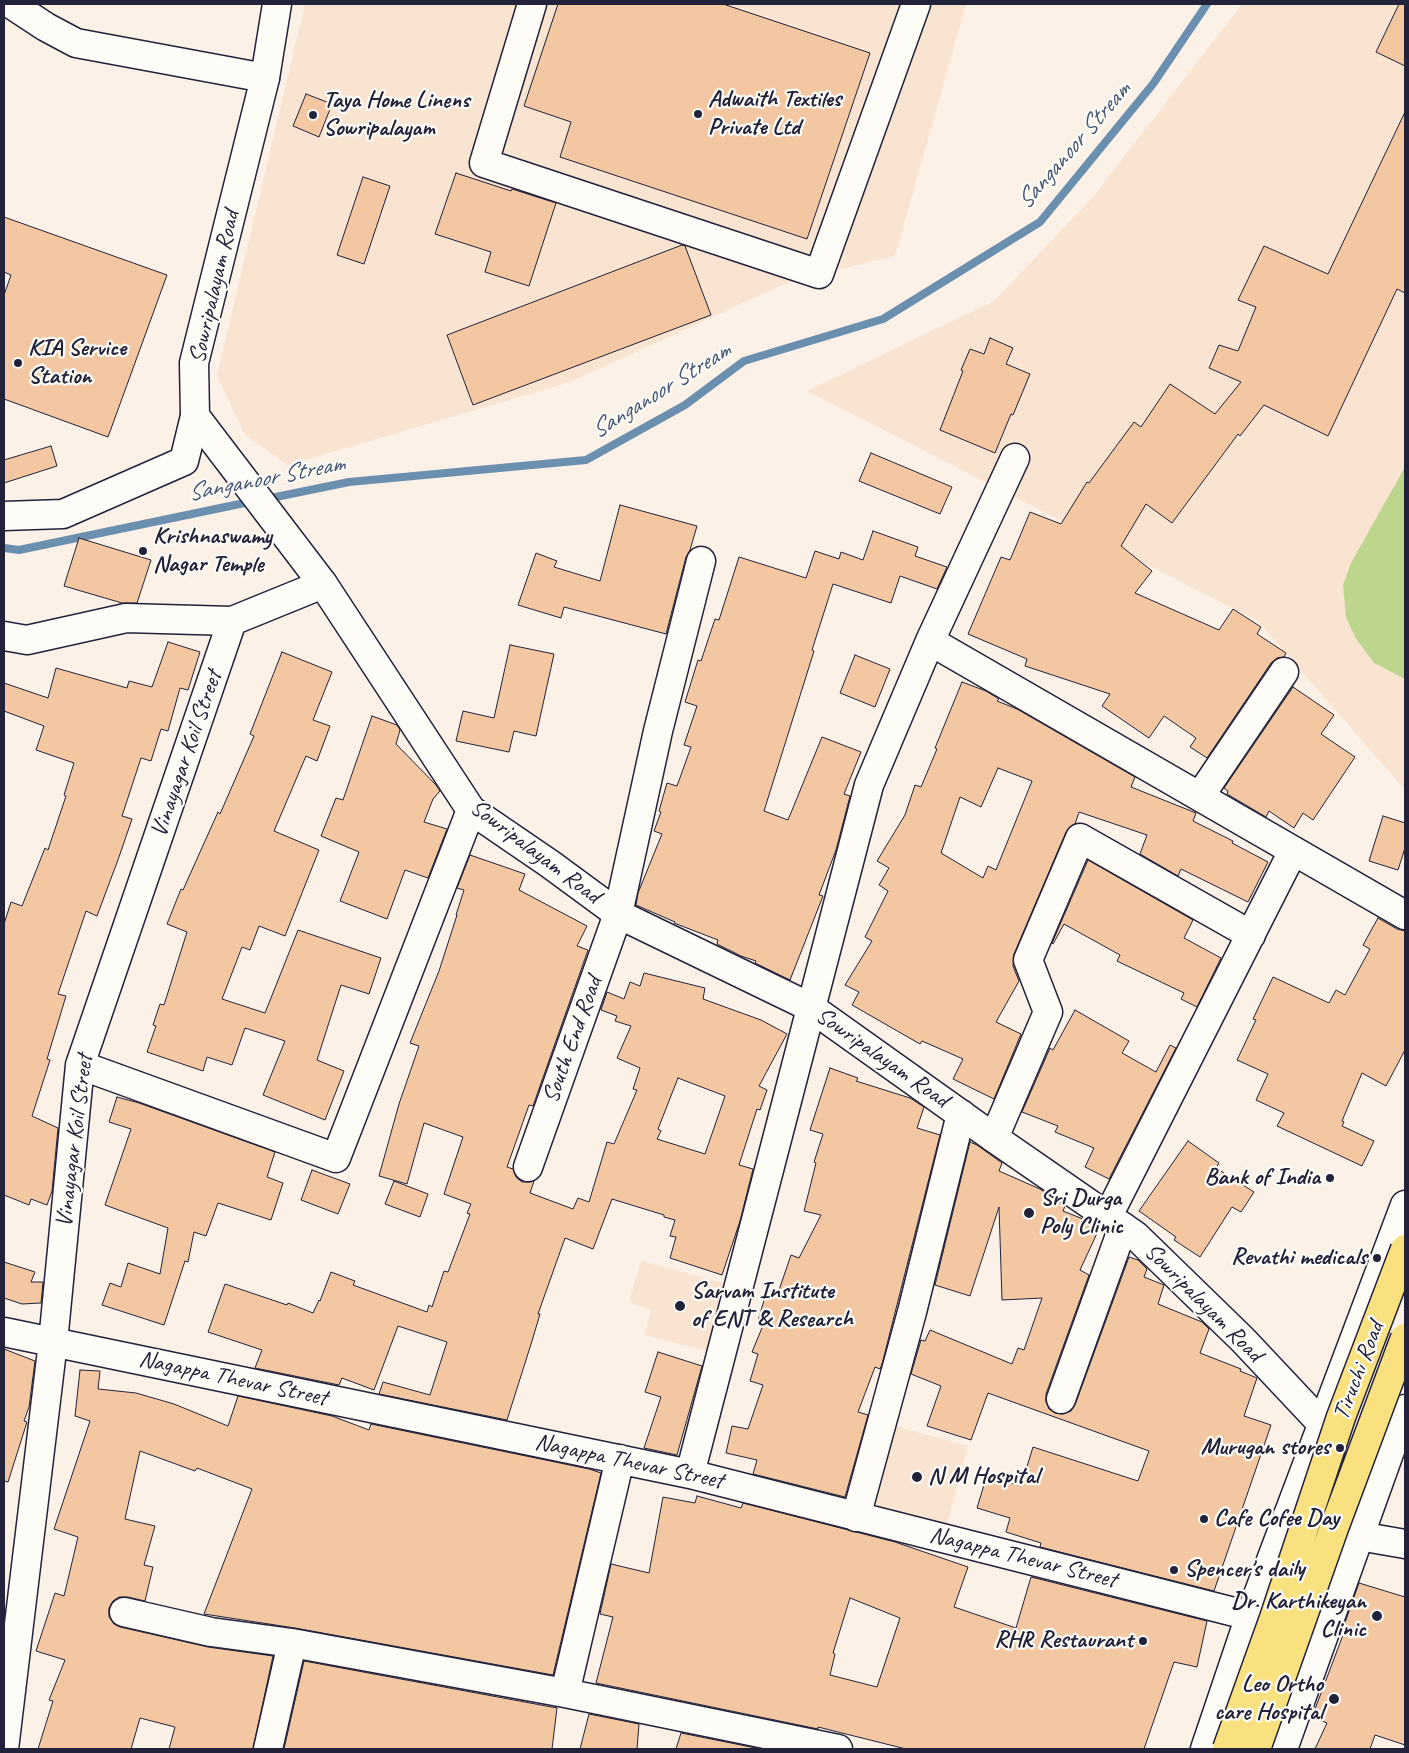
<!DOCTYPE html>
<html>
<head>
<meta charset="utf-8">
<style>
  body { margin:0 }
  #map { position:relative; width:1409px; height:1753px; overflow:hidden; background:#fbf1e6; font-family:Caveat,sans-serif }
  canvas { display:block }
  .frame { position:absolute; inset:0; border:5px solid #22223b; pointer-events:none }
</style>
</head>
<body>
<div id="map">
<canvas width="1409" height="1753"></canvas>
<div class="frame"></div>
</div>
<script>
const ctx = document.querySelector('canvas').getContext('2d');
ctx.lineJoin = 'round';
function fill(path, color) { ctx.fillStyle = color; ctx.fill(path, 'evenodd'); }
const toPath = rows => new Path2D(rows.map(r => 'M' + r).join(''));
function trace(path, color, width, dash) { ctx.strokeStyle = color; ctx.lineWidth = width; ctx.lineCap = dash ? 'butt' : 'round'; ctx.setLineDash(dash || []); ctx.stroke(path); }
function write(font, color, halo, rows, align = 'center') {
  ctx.font = font + ' Caveat,sans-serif'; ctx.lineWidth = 4.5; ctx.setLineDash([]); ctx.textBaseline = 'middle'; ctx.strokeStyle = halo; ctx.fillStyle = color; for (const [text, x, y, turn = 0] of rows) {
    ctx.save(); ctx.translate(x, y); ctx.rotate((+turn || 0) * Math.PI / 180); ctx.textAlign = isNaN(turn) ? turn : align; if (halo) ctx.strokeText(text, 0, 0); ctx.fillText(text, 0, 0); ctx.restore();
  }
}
fill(toPath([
  [305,4,966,4,895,256,791,281,570,382,288,465,245,435,217,376],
  [1242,4,1405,4,1405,790,1258,621,807,391,994,301,1093,197],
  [641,1261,727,1284,707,1351,645,1335,651,1310,629,1302],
  [887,1424,968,1446,946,1529,865,1507]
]), '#f8e4d1');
fill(toPath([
  [1405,467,1405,679,1374,663,1355,637,1346,617,1343,585,1351,563]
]), '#bdd58c');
trace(toPath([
  [266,499,349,482,586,460,685,405,744,361,883,319,1040,222,1153,84,1207,4],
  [4,548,19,550,254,501]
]), '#6b8faf', 8);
const building = toPath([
  [558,4,723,4,870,53,807,239,560,157,571,122,524,106,558,4],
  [1399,4,1405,4,1405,66,1376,52,1399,4],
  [306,94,332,104,319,137,293,126,306,94],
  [1405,112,1405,293,1397,289,1328,436,1264,405,1240,436,1238,434,1172,523,1146,504,1121,546,1152,571,1135,593,1219,630,1233,609,1261,627,1257,634,1286,653,1284,657,1277,658,1271,663,1207,758,1190,747,1196,738,1164,716,1149,738,1102,706,1110,694,1025,666,1027,659,968,634,1001,557,1010,560,1030,512,1061,524,1087,482,1089,483,1134,422,1141,427,1170,384,1215,414,1241,382,1209,368,1219,345,1238,351,1256,307,1238,300,1264,246,1328,274,1405,112],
  [456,173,511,191,512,189,556,203,529,286,485,272,491,252,435,234,456,173],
  [363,177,390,186,364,264,337,255,363,177],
  [4,217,167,275,108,437,4,399,4,295,11,275,4,272,4,217],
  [682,245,685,246,711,315,473,405,447,335,682,245],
  [990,338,1013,348,1006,364,1030,374,1013,415,1011,414,995,453,940,430,963,371,961,370,970,349,984,354,990,338],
  [51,446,57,466,4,483,4,460,51,446],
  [871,453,952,487,940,514,859,481,871,453],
  [620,505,697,526,690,550,686,557,666,634,564,607,561,618,518,605,536,553,557,561,554,567,600,581,620,505],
  [873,531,918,547,915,556,947,567,937,589,900,576,891,603,833,584,812,650,814,651,764,811,788,820,822,737,861,752,844,794,850,796,836,850,819,895,823,896,790,980,755,963,756,961,741,956,717,944,718,940,674,923,675,922,636,905,638,893,662,834,654,831,661,812,659,811,667,783,677,786,691,747,684,745,697,706,685,702,698,660,701,661,715,619,719,620,739,557,806,578,815,551,839,559,841,552,863,560,873,531],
  [79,538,151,560,137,603,122,603,64,586,79,538],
  [168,642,200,652,188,690,180,688,168,731,161,729,151,761,141,758,122,816,132,819,119,857,97,916,86,911,58,994,66,996,47,1059,50,1060,32,1116,58,1128,52,1191,47,1205,31,1199,29,1205,4,1195,4,924,11,902,22,906,45,848,48,850,66,796,64,795,74,763,36,750,44,726,4,711,4,683,48,698,56,668,127,688,129,681,152,687,168,642],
  [510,645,554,654,536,736,514,731,509,752,456,741,463,711,494,718,510,645],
  [282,652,332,672,313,720,330,726,317,761,306,756,274,831,319,850,285,936,259,926,250,950,242,947,222,999,265,1013,298,930,381,958,369,994,341,985,317,1060,344,1071,325,1120,263,1095,285,1041,245,1028,232,1065,207,1057,203,1071,147,1052,156,1026,153,1025,160,1004,164,1005,187,932,167,924,181,889,183,890,218,812,220,814,254,736,250,734,282,652],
  [855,655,890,669,875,707,840,693,855,655],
  [962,682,986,691,999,699,997,701,1017,709,1135,777,1131,787,1196,813,1193,821,1233,841,1232,843,1268,862,1248,902,1181,869,1178,876,1140,854,1147,835,1079,812,1075,824,1071,826,1066,832,1014,954,1013,966,1019,981,996,1022,1021,1034,994,1099,953,1079,963,1059,922,1041,920,1044,852,1005,859,992,845,985,872,941,865,937,888,891,879,885,889,868,877,861,905,815,915,785,921,787,937,749,935,748,962,682],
  [998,768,1032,781,996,870,988,866,983,878,941,853,960,797,981,807,998,768],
  [1293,687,1334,715,1321,734,1355,757,1313,820,1303,813,1294,828,1269,811,1266,817,1227,794,1228,791,1224,788,1293,687],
  [372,716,397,725,400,730,396,744,436,785,440,791,433,799,424,822,447,829,428,878,405,870,387,919,340,901,359,852,321,836,336,798,343,800,372,716],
  [1383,816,1405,823,1405,848,1398,870,1369,861,1383,816],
  [470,855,525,874,519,890,587,926,577,946,588,950,533,1106,529,1105,507,1167,513,1169,516,1177,522,1182,530,1182,534,1181,530,1193,573,1209,578,1198,589,1202,607,1142,614,1144,637,1090,633,1089,640,1068,617,1058,631,1026,615,1021,617,1016,601,1010,607,992,624,999,630,982,640,986,644,973,705,988,703,999,761,1020,787,1034,759,1086,767,1090,760,1110,757,1109,739,1165,753,1169,740,1221,722,1275,670,1258,676,1237,670,1236,675,1220,664,1217,664,1215,612,1199,593,1249,565,1238,538,1314,540,1314,532,1341,507,1420,379,1394,383,1382,430,1395,447,1342,398,1326,374,1390,342,1378,339,1385,255,1368,262,1350,208,1332,225,1284,287,1305,288,1303,313,1313,319,1300,320,1301,331,1272,355,1281,353,1285,427,1312,429,1305,432,1307,444,1271,448,1272,470,1214,467,1213,471,1204,444,1194,463,1137,424,1123,407,1184,379,1176,399,1104,419,1046,410,1043,439,971,457,915,456,915,464,890,457,888,470,855],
  [678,1078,725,1096,705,1154,657,1139,661,1131,658,1129,678,1078],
  [1088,860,1193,920,1184,938,1221,958,1197,1007,1181,999,1184,993,1117,961,1120,955,1064,924,1053,944,1052,943,1088,860],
  [1378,918,1397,929,1405,931,1405,1050,1386,1086,1362,1073,1342,1121,1344,1122,1342,1126,1374,1141,1362,1166,1277,1126,1284,1113,1256,1100,1268,1074,1237,1060,1256,1020,1253,1019,1273,977,1329,1003,1336,990,1345,995,1370,949,1363,945,1378,918],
  [1075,1010,1129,1041,1122,1053,1156,1072,1170,1045,1176,1048,1109,1179,1085,1167,1094,1148,1055,1132,1058,1126,1022,1112,1050,1048,1053,1050,1075,1010],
  [830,1068,858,1078,856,1081,910,1098,924,1107,917,1128,940,1135,882,1364,880,1369,875,1367,858,1412,868,1415,845,1497,753,1474,757,1460,726,1453,732,1426,748,1429,763,1385,750,1381,758,1354,752,1352,764,1323,758,1321,767,1290,778,1293,791,1255,799,1258,821,1215,804,1211,816,1163,814,1162,823,1134,810,1130,830,1068],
  [117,1097,139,1103,275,1152,267,1177,283,1183,271,1220,218,1203,206,1236,194,1232,188,1262,185,1261,164,1325,102,1305,110,1283,121,1287,128,1263,160,1274,168,1228,105,1205,131,1129,109,1122,117,1097],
  [1188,1141,1219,1163,1216,1168,1254,1192,1241,1212,1232,1207,1200,1257,1174,1240,1176,1237,1139,1211,1188,1141],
  [970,1142,977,1145,1002,1163,999,1171,1040,1189,1065,1206,1063,1211,1083,1219,1099,1229,1080,1270,1089,1275,1046,1394,1046,1402,1049,1409,1055,1413,1063,1414,1071,1411,1075,1405,1129,1257,1138,1260,1147,1269,1144,1277,1164,1285,1158,1304,1202,1322,1209,1329,1200,1353,1241,1369,1240,1371,1257,1378,1244,1416,1271,1425,1214,1591,1040,1547,1041,1543,1006,1532,1010,1518,977,1508,987,1475,1021,1486,1033,1447,1138,1481,1149,1451,988,1393,971,1440,927,1426,941,1386,911,1374,921,1340,925,1341,930,1330,1012,1364,1018,1348,1024,1350,1042,1298,1002,1300,999,1207,970,1296,935,1285,970,1142],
  [312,1170,350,1184,338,1214,301,1200,312,1170],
  [394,1181,428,1194,420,1217,385,1204,394,1181],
  [4,1262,35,1272,31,1282,43,1282,41,1303,22,1304,4,1298,4,1262],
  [4,1349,35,1361,29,1407,24,1421,27,1422,8,1482,4,1481,4,1349],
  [658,1352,702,1366,677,1455,644,1448,661,1397,645,1392,658,1352],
  [80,1370,100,1371,98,1389,136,1393,174,1404,228,1426,238,1396,332,1416,369,1430,371,1424,589,1469,601,1473,553,1675,295,1628,204,1614,252,1489,197,1468,195,1471,140,1451,125,1519,155,1526,144,1565,153,1567,145,1601,128,1597,119,1597,113,1601,109,1608,109,1617,114,1624,120,1627,208,1647,273,1656,253,1749,169,1749,175,1727,140,1718,131,1749,38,1749,53,1701,49,1700,65,1660,36,1651,55,1593,64,1596,78,1537,54,1529,90,1421,75,1416,80,1370],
  [697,1496,741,1508,743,1503,895,1542,968,1567,954,1607,1016,1628,1031,1577,1207,1621,1197,1667,1174,1662,1144,1749,906,1749,818,1727,818,1729,596,1683,613,1617,600,1614,611,1564,649,1573,663,1497,695,1503,697,1496],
  [850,1598,900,1618,877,1687,830,1675,835,1654,833,1653,850,1598],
  [1359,1583,1405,1597,1405,1745,1375,1735,1370,1749,1315,1749,1327,1723,1312,1717,1343,1635,1341,1634,1359,1583],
  [304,1661,557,1708,552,1749,284,1749,304,1661],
  [589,1714,639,1724,637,1749,580,1749,589,1714],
  [681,1733,761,1749,676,1749,681,1733]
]);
fill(building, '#f2c7a1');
trace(building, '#22223b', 1);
const minor = toPath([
  [11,4,46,27,76,43,265,78],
  [532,4,484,163,819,274,916,4],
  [4,516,63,514,184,461,195,416],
  [4,636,27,640,126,618,232,621],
  [930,641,1405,915],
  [1200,796,1284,672],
  [80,1065,336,1158,471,810],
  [994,1138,1048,1012,1028,960,1080,838,1251,935],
  [528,1167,618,914,658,731,701,561],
  [1108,1216,1293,851],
  [4,1332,690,1474,1250,1616],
  [1061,1399,1123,1227],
  [690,1474,869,785,930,641,1015,458],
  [1288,1515,1359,1536,1405,1544],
  [856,1517,912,1312,961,1114],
  [124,1612,211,1632,292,1643,565,1693,838,1749],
  [565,1693,620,1459],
  [4,1749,53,1342,80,1065,232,621,323,584],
  [268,1749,292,1643]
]);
const tertiary = toPath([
  [277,4,265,78,194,363,195,416,323,584,471,810,550,864,618,914,810,1007,994,1138,1136,1236,1243,1340,1322,1424],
  [1205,1749,1250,1616,1405,1205],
  [1283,1749,1405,1409]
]);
trace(minor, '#22223b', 31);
trace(tertiary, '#22223b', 31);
trace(minor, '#fdfcf7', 28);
trace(tertiary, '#fdfcf7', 28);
const trunkBridge = toPath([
  [1227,1749,1274,1618,1341,1417,1405,1249],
  [1256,1749,1334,1528,1405,1338]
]);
trace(trunkBridge, '#22223b', 31, []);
trace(trunkBridge, '#fae180', 28);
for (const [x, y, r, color] of [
  [698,114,5,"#22223b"],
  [313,115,5,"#22223b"],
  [18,363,5,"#22223b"],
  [143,551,5,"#22223b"],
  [1330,1178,5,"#22223b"],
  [1029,1213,6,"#22223b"],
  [1377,1258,5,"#22223b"],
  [680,1306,6,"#22223b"],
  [1340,1448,5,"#22223b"],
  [917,1477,6,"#22223b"],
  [1204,1519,5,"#22223b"],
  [1174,1570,5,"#22223b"],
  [1377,1616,6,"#22223b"],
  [1143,1641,5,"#22223b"],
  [1334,1699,6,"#22223b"]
]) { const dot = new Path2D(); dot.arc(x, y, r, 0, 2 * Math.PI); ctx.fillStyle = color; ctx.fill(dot); trace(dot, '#fdfcf7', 2); }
write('bold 24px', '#22223b', '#fdfcf7', [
  ["Adwaith Textiles",708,100],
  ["Private Ltd",708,128],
  ["Taya Home Linens",323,101],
  ["Sowripalayam",323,129],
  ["KIA Service",28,349],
  ["Station",28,377],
  ["Krishnaswamy",153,537],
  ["Nagar Temple",153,565],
  ["Bank of India",1320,1178,"right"],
  ["Sri Durga",1040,1199],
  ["Poly Clinic",1040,1227],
  ["Revathi medicals",1367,1258,"right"],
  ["Sarvam Institute",691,1292],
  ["of ENT & Research",691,1320],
  ["Murugan stores",1330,1448,"right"],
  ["N M Hospital",928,1477],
  ["Cafe Cofee Day",1214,1519],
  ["Spencer's daily",1184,1570],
  ["Dr. Karthikeyan",1366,1602,"right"],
  ["Clinic",1366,1630,"right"],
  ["RHR Restaurant",1133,1641,"right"],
  ["Leo Ortho",1323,1685,"right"],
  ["care Hospital",1323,1713,"right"]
], 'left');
write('24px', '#22223b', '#fdfcf7', [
  ["Sowripalayam Road",215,287,-77],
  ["Vinayagar Koil Street",187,754,-71],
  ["Sowripalayam Road",535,852,37],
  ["South End Road",573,1040,-70],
  ["Sowripalayam Road",882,1058,35],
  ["Vinayagar Koil Street",75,1141,-83],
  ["Sowripalayam Road",1203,1303,45],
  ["Tiruchi Road",1359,1371,-69],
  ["Nagappa Thevar Street",233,1379,12],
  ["Nagappa Thevar Street",629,1462,12],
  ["Nagappa Thevar Street",1023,1558,14]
]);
write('italic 25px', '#465875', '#fdfcf7', [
  ["Sanganoor Stream",1074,146,-49],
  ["Sanganoor Stream",661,391,-32],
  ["Sanganoor Stream",266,479,-11]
]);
</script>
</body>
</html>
